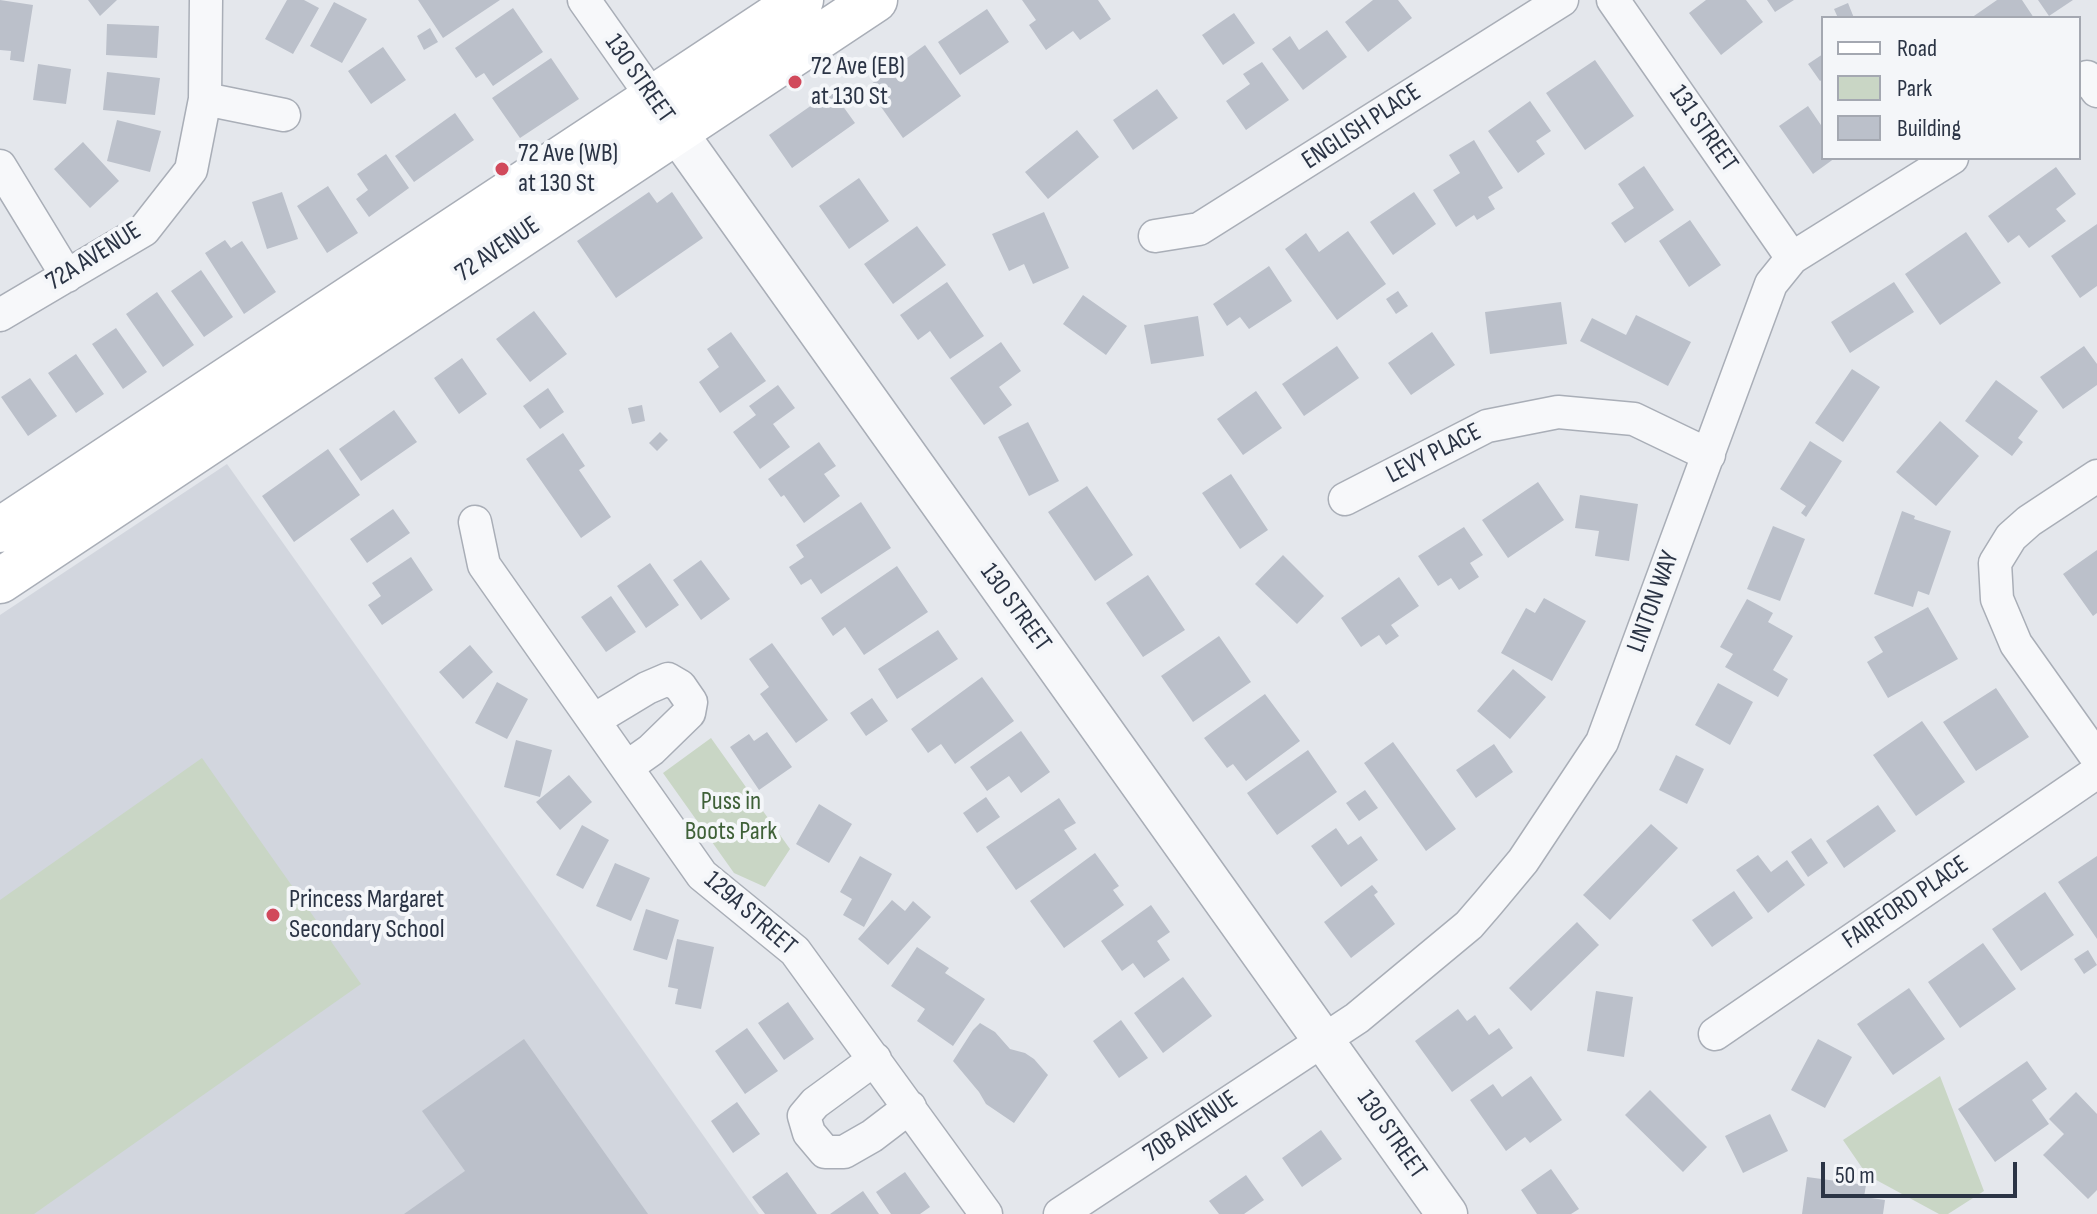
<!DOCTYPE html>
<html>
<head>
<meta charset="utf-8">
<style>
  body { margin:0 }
  #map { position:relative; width:2097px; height:1214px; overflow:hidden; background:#e4e7ec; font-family:"Sofia Sans Condensed",sans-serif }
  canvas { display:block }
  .legend { position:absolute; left:1821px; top:16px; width:260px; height:144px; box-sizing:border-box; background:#f4f6f9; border:2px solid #a4a8b1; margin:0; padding:10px 14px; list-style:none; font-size:24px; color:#2b3445 }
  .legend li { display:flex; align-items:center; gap:16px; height:40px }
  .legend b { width:40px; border:2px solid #a4a8b1 }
  .scale { position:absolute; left:1821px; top:1162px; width:196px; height:36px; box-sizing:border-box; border:4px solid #2b3445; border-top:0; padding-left:10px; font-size:24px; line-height:28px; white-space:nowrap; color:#2b3445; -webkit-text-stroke:6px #f4f6f9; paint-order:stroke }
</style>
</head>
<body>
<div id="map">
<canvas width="2097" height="1214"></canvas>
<ul class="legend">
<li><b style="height:10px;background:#fff"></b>Road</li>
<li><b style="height:22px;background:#c9d6c5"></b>Park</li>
<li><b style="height:22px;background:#bbc0ca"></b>Building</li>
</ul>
<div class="scale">50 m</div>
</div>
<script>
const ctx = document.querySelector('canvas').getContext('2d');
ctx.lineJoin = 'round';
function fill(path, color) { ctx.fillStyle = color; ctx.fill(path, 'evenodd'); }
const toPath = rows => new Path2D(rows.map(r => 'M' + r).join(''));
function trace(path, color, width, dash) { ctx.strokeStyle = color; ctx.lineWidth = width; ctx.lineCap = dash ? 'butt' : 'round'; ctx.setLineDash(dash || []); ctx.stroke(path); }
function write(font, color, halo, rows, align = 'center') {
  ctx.font = font + ' "Sofia Sans Condensed",sans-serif'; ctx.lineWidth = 8; ctx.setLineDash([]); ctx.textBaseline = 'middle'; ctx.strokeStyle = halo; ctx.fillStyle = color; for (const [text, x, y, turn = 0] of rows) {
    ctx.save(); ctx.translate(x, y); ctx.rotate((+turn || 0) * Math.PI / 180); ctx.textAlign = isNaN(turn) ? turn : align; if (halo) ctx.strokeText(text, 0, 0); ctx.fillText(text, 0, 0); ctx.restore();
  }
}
fill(toPath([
  [227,464,759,1214,0,1214,0,615]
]), '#d2d6de');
fill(toPath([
  [711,738,790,849,765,887,734,873,663,773],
  [202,758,361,984,34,1214,0,1214,0,900],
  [1940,1076,1984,1191,1948,1214,1939,1214,1867,1175,1843,1140]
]), '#c9d6c5');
fill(toPath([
  [0,0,33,5,24,62,10,60,11,51,0,50],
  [88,0,117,0,100,16],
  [287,0,304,0,319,8,293,54,265,39],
  [418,0,500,0,443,38],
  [1022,0,1098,0,1111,19,1080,40,1073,31,1046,50,1029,25,1036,20],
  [1373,0,1398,0,1412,18,1368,52,1345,22],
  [1706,0,1746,0,1763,22,1721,55,1689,13],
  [1767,0,1794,0,1775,12],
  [1997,0,2022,0,2034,18,1971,18],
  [2038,0,2073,0,2049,16],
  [334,2,367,19,342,63,310,46],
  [1848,3,1854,18,1838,18,1834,9],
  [513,8,543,52,493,86,484,73,476,78,455,48],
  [987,9,1009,42,960,75,938,42],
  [1234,13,1255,43,1223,65,1202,35],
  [107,24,159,26,157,58,106,55],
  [430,28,438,42,424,50,417,36],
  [1327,30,1347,57,1303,90,1272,49,1290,36,1299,50],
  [925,45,961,96,903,138,867,87],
  [383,47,406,80,371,104,348,71],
  [1823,54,1823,79,1820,81,1808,64],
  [551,58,579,99,520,138,492,98],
  [1595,60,1634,116,1585,150,1546,93],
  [1262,62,1289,100,1246,130,1226,101,1250,84,1243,74],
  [38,64,71,69,66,104,33,100],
  [107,72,160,78,155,115,103,110],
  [1157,89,1178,118,1133,150,1113,120],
  [832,91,855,123,792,168,769,135],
  [1530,101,1551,131,1536,141,1545,154,1518,173,1488,131],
  [1808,106,1823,128,1823,158,1835,158,1813,174,1779,126],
  [455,113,474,140,414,182,395,156],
  [117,120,161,131,150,172,107,161],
  [1077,130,1099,157,1048,199,1025,172],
  [1474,140,1503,188,1488,197,1495,209,1477,220,1474,215,1456,227,1433,190,1460,173,1449,155],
  [83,142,119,181,90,208,54,169],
  [386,154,409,188,369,217,356,199,368,190,357,174],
  [1644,166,1674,210,1625,243,1611,223,1634,208,1618,184],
  [2056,167,2076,194,2056,209,2066,221,2029,248,2019,235,2008,243,1988,216],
  [859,178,889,221,849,249,819,206],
  [328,186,358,233,327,253,297,206],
  [282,192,298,239,267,249,252,202],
  [649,192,657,203,672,192,703,238,616,298,577,241],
  [1414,192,1436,224,1393,255,1370,222],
  [1044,212,1069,268,1033,284,1024,264,1009,271,992,234],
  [1690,220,1721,265,1689,287,1659,241],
  [2097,224,2097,286,2080,298,2051,256],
  [917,226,946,265,893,304,864,264],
  [1348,231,1386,284,1337,320,1285,249,1306,233,1319,252],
  [1966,232,2001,283,1940,325,1905,274],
  [225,240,231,248,242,241,276,292,244,314,205,253],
  [1269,266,1292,301,1249,329,1240,317,1227,326,1213,304],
  [201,270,233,317,204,337,171,291],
  [947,282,984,336,950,359,930,331,918,340,900,315],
  [1894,282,1914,312,1850,353,1831,322],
  [1398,291,1408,306,1396,314,1386,299],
  [157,292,194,345,163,367,126,314],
  [1083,295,1127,326,1106,355,1063,324],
  [1561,302,1567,344,1490,354,1485,312],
  [534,311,567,354,530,382,496,339],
  [1636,315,1691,342,1668,386,1580,341,1592,318,1626,335],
  [1198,316,1204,356,1151,364,1144,325],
  [116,328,147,372,123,389,92,344],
  [731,332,766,381,720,413,699,382,719,367,707,349],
  [1432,332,1455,365,1411,395,1388,363],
  [1001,342,1021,371,999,387,1012,405,984,425,950,378],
  [1337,346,1359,378,1304,416,1282,384],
  [2084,346,2097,364,2097,385,2063,409,2040,377],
  [76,354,104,394,76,413,48,373],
  [462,358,487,394,459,414,434,378],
  [1852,369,1880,387,1843,442,1815,423],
  [30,378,57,416,28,436,1,397],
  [1996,380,2038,411,2018,438,2023,442,2012,456,1965,421],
  [778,385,795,408,773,424,790,447,760,469,733,432,756,415,749,406],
  [548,388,564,412,540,429,523,406],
  [1256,391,1282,428,1243,455,1217,419],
  [642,405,645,421,632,424,628,408],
  [394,410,417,442,361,481,339,449],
  [1940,421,1979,456,1936,506,1896,472],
  [1028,422,1059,481,1029,496,998,437],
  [660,432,668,440,657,451,649,443],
  [563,433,585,466,579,470,611,517,581,538,526,459],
  [1810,441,1842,461,1806,517,1801,513,1806,506,1780,489],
  [819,442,836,466,824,474,840,496,804,523,784,495,781,497,768,479],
  [328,449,360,495,294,542,262,496],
  [1231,474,1268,530,1240,549,1202,493],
  [1538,482,1564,520,1508,558,1482,520],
  [1087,486,1133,555,1095,581,1048,512],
  [1580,495,1638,504,1629,561,1595,556,1599,531,1575,528],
  [861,502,891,548,821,594,811,579,801,585,789,567,804,557,796,545],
  [393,509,410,533,367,563,350,539],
  [1902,511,1915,516,1914,519,1951,531,1929,595,1918,591,1913,607,1874,594],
  [1773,526,1805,539,1780,601,1747,589],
  [1464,527,1483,555,1470,563,1479,577,1459,590,1451,578,1438,586,1418,556],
  [2097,550,2097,613,2093,616,2063,574],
  [1283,555,1324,596,1297,624,1255,584],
  [411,557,433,590,382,625,368,605,381,596,372,583],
  [701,560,730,599,701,620,673,580],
  [650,563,679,605,646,628,617,586],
  [897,566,928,612,864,655,845,627,833,636,821,618],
  [1148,575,1185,630,1143,657,1106,603],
  [1399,577,1419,606,1391,625,1399,636,1386,645,1379,635,1361,647,1341,618],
  [611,596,636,632,606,652,581,617],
  [1544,598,1586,621,1552,681,1501,653,1526,608,1535,613],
  [1747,599,1773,613,1768,622,1793,636,1773,670,1788,679,1778,697,1725,667,1733,654,1720,647],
  [1928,607,1958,659,1888,698,1867,662,1883,652,1874,637],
  [938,630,958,659,897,699,878,669],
  [1219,636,1251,682,1193,722,1161,676],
  [772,643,828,720,796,743,760,694,769,687,749,659],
  [470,645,493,672,463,699,439,672],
  [1513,669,1546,697,1510,739,1477,711],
  [982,677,1014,721,955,764,941,744,928,753,911,729],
  [497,682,528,699,507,739,475,723],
  [1718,683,1753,702,1730,745,1695,725],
  [1996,688,2029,737,1976,771,1943,722],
  [1265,694,1300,741,1246,781,1233,764,1227,768,1204,738],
  [872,698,888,721,866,736,850,713],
  [1922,721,1965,782,1916,816,1873,755],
  [1021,731,1050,772,1021,793,1009,776,987,791,970,767],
  [767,732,792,767,759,790,730,747,749,734,754,741],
  [516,740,552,750,540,797,504,787],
  [1393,742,1456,829,1426,851,1364,763],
  [1494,744,1513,772,1476,798,1456,770],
  [1308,750,1337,792,1277,835,1247,793],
  [1676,755,1704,769,1687,804,1659,790],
  [569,775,592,802,560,830,536,802],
  [1365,790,1378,808,1359,821,1346,803],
  [986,797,1000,817,977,833,963,813],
  [1059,798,1076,823,1064,830,1077,849,1016,890,986,847],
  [819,804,852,824,829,863,796,844],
  [1878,805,1896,831,1844,868,1826,841],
  [1651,824,1678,848,1610,920,1583,895],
  [582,825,609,840,583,889,556,875],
  [1336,828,1348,845,1361,836,1378,860,1341,887,1311,846],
  [1811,838,1828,863,1808,877,1791,852],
  [1095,853,1119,886,1113,890,1124,905,1064,948,1030,901],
  [1758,855,1771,872,1787,860,1805,885,1768,913,1736,870],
  [860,856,892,874,864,927,843,915,852,899,840,892],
  [2097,856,2097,939,2058,882],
  [615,863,650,878,631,921,596,906],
  [1372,885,1378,892,1374,895,1395,924,1351,958,1324,922],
  [1734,891,1753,918,1712,947,1692,920],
  [2045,892,2074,935,2021,971,1992,929],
  [892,900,905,911,913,901,931,917,888,965,858,939],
  [1151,905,1170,932,1157,941,1170,960,1144,978,1133,963,1122,971,1101,941],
  [646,909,679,920,667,960,633,950],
  [1577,922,1599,945,1531,1011,1509,988],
  [677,939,714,947,701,1009,675,1004,678,989,668,987],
  [1983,943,2016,989,1960,1028,1928,982],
  [917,947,949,968,945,973,985,999,953,1046,917,1021,925,1009,891,986],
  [2088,950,2097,965,2084,974,2074,959],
  [1183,977,1212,1016,1163,1053,1134,1013],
  [1909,988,1945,1039,1893,1075,1857,1024],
  [1596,991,1633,997,1624,1057,1587,1051],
  [788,1002,814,1039,784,1060,758,1023],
  [1458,1009,1467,1021,1475,1015,1489,1035,1499,1028,1513,1048,1452,1092,1415,1041],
  [1121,1020,1148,1058,1119,1078,1093,1041],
  [980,1023,995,1032,1010,1049,1025,1053,1034,1059,1048,1075,1014,1123,986,1104,979,1092,953,1061,973,1030],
  [747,1028,778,1071,745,1094,715,1051],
  [524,1039,648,1214,404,1214,465,1171,422,1111],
  [1818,1039,1852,1057,1825,1108,1791,1090],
  [2027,1061,2047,1089,2032,1100,2049,1124,1995,1162,1958,1109],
  [1531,1076,1562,1120,1530,1143,1525,1137,1506,1151,1470,1100,1493,1084,1502,1097],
  [1650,1090,1707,1147,1683,1172,1625,1115],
  [2076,1092,2097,1114,2097,1190,2088,1199,2043,1155,2064,1134,2049,1119],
  [737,1102,760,1134,733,1153,711,1121],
  [1770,1114,1788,1151,1743,1173,1725,1136],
  [1321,1130,1342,1159,1302,1187,1282,1158],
  [1551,1169,1579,1209,1571,1214,1537,1214,1521,1190],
  [787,1172,817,1214,765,1214,752,1197],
  [905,1172,930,1207,920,1214,891,1214,876,1192],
  [1246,1175,1264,1200,1244,1214,1219,1214,1209,1201],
  [1807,1177,1866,1185,1864,1197,1885,1200,1883,1214,1802,1214],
  [863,1191,879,1214,830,1214]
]), '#bbc0ca');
const minor = toPath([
  [584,0,653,98],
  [1613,0,1792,258],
  [2079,81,2087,77,2097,91],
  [205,99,284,115],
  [0,166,67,276],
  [1155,236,1199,229,1562,0],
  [0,315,144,230,191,170,205,99,206,0],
  [2097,476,2029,521,2011,537,1995,563,1997,599,2016,644,2097,758],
  [1345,499,1487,426,1558,412,1634,419,1709,455],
  [475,522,484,565,702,875,795,951,986,1214],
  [594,720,647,688,668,679,680,686,691,702,689,713,651,750,627,767],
  [1715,1034,2097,772],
  [875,1059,815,1103,804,1116,809,1133,825,1152,844,1152,872,1136,910,1107],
  [1060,1214,1357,1018,1469,925,1488,903,1523,861,1602,742,1771,284,1792,258,1952,158]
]);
const tertiary = toPath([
  [658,106,1447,1214]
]);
const secondary = toPath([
  [0,530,801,0],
  [0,581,875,0]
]);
trace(minor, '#a9aeb7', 35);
trace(tertiary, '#a9aeb7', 43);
trace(secondary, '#a9aeb7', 47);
trace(minor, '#f7f8fa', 32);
trace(tertiary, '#f7f8fa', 40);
trace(secondary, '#fff', 44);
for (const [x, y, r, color] of [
  [795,82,8,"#d1495b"],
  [502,169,8,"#d1495b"],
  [273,915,8,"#d1495b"]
]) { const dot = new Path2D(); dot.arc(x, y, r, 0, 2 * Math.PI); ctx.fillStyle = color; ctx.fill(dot); trace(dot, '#f4f6f9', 3); }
write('26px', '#2b3445', '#f4f6f9', [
  ["72 Ave (EB)",811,67],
  ["at 130 St",811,97],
  ["72 Ave (WB)",518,154],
  ["at 130 St",518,184],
  ["Princess Margaret",289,900],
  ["Secondary School",289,930]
], 'left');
write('26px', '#2b3445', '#f4f6f9', [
  ["130 STREET",639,79,55],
  ["ENGLISH PLACE",1362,127,-33],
  ["131 STREET",1703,129,55],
  ["72 AVENUE",498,250,-34],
  ["72A AVENUE",94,257,-32],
  ["LEVY PLACE",1434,454,-27],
  ["LINTON WAY",1654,602,-70],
  ["130 STREET",1015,608,54],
  ["FAIRFORD PLACE",1906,903,-34],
  ["129A STREET",750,914,41],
  ["70B AVENUE",1191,1127,-34],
  ["130 STREET",1391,1135,55]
]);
write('26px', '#3f6138', '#f4f6f9', [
  ["Puss in",731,802],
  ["Boots Park",731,832]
]);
</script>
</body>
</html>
